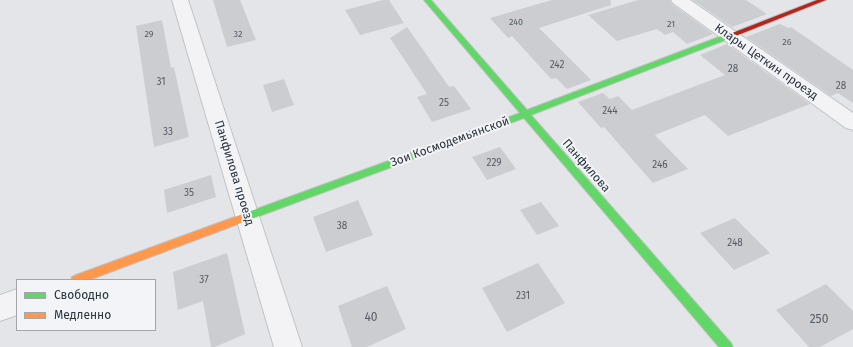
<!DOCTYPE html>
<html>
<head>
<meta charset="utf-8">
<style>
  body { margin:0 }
  #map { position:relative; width:853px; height:347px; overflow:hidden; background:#e3e5e8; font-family:"Fira Sans",sans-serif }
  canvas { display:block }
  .legend { position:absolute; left:16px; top:279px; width:140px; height:52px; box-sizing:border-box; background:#f2f4f7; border:1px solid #a3a7ad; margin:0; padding:5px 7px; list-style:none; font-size:12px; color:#2c343f }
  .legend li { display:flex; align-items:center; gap:8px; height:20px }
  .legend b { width:20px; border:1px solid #a3a7ad }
</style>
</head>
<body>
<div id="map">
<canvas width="853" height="347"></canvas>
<ul class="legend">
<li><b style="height:5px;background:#63d668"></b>Свободно</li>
<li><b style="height:5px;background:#ff974d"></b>Медленно</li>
</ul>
</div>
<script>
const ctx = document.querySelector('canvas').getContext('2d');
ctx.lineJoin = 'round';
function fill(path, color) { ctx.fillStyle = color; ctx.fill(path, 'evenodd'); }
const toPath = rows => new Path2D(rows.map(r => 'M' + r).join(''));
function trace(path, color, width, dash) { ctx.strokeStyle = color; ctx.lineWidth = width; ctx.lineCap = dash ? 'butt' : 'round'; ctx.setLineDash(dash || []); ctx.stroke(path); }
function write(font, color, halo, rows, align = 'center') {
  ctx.font = font + ' "Fira Sans",sans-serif'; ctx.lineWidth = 4; ctx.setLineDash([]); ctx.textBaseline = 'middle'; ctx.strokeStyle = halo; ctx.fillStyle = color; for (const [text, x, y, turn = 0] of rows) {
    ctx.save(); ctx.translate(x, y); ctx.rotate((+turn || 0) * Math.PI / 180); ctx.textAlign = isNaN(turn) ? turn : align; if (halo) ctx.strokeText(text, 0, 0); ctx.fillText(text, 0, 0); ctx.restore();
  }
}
fill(toPath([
  [213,0,240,0,256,40,227,47],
  [383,0,389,0,404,23,360,35,345,10],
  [552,0,610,0,611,5,539,28,591,80,567,89,556,78,551,79,512,36,508,38,490,18],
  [638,0,670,0,672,4,713,34,687,44,673,32,665,35,657,29,617,41,588,15],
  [693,0,746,0,767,14,732,27],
  [162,20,171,68,174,67,189,137,154,147,136,26],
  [780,24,788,28,791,27,853,70,853,103,838,93,831,96,746,37],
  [407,27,449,87,454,86,471,109,432,122,417,97,427,94,390,38],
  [727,44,810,104,728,136,705,115,655,135,688,169,653,183,604,127,601,128,578,102,603,93,610,99,618,96,632,110,725,75,700,55],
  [284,79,294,105,272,112,263,85],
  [500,147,516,169,487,180,472,157],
  [211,175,216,197,167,213,164,190],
  [358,200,373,235,326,252,313,217],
  [541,202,559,226,537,235,520,210],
  [735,218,770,253,734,270,700,233],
  [227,253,245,334,215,347,211,347,203,301,178,310,173,272],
  [538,263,565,303,507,332,482,288],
  [826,284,853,311,853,329,820,347,809,347,776,310],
  [387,286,406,329,367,347,352,347,338,306]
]), '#cccdd0');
const street = toPath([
  [172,0,188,0,302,347,274,347,172,0],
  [671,0,690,0,853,113,853,130,846,128,673,3,671,0],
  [17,289,17,315,0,321,0,295,17,289]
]);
const fast = toPath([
  [424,0,431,0,527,110,724,35,728,35,728,39,531,115,731,343,733,347,719,347,524,118,246,221,243,222,240,221,238,218,240,215,520,113,424,0]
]);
const slow = toPath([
  [243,214,246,215,248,218,246,221,89,280,71,280,72,277,76,275,243,214]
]);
const jam = toPath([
  [817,0,826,0,728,39,726,39,722,37,817,0]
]);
trace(street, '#c2c3c6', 2);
trace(fast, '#c2c3c6', 2);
trace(slow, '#c2c3c6', 2);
trace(jam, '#c2c3c6', 2);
fill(street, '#f3f3f5');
fill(fast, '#63d668');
fill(slow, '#ff974d');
fill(jam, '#b3261e');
write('9px', '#555b64', null, [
  ["240",516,22],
  ["21",671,24],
  ["29",149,34],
  ["32",238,34],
  ["26",787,42]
]);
write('10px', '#555b64', null, [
  ["242",557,65],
  ["28",733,69],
  ["31",161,82],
  ["28",841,86],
  ["25",444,103],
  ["244",610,111],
  ["33",168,132],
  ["229",494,163],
  ["246",660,165],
  ["35",189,193],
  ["38",342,226],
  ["248",735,243],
  ["37",204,280],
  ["231",523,296]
]);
write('12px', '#2c343f', '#f2f4f7', [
  ["Клары Цеткин проезд",766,62,35],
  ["Зои Космодемьянской",450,142,-20],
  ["Панфилова",586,166,49],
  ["Панфилова проезд",234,173,73]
]);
write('12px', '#555b64', null, [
  ["40",371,318],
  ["250",819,320]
]);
</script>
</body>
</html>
